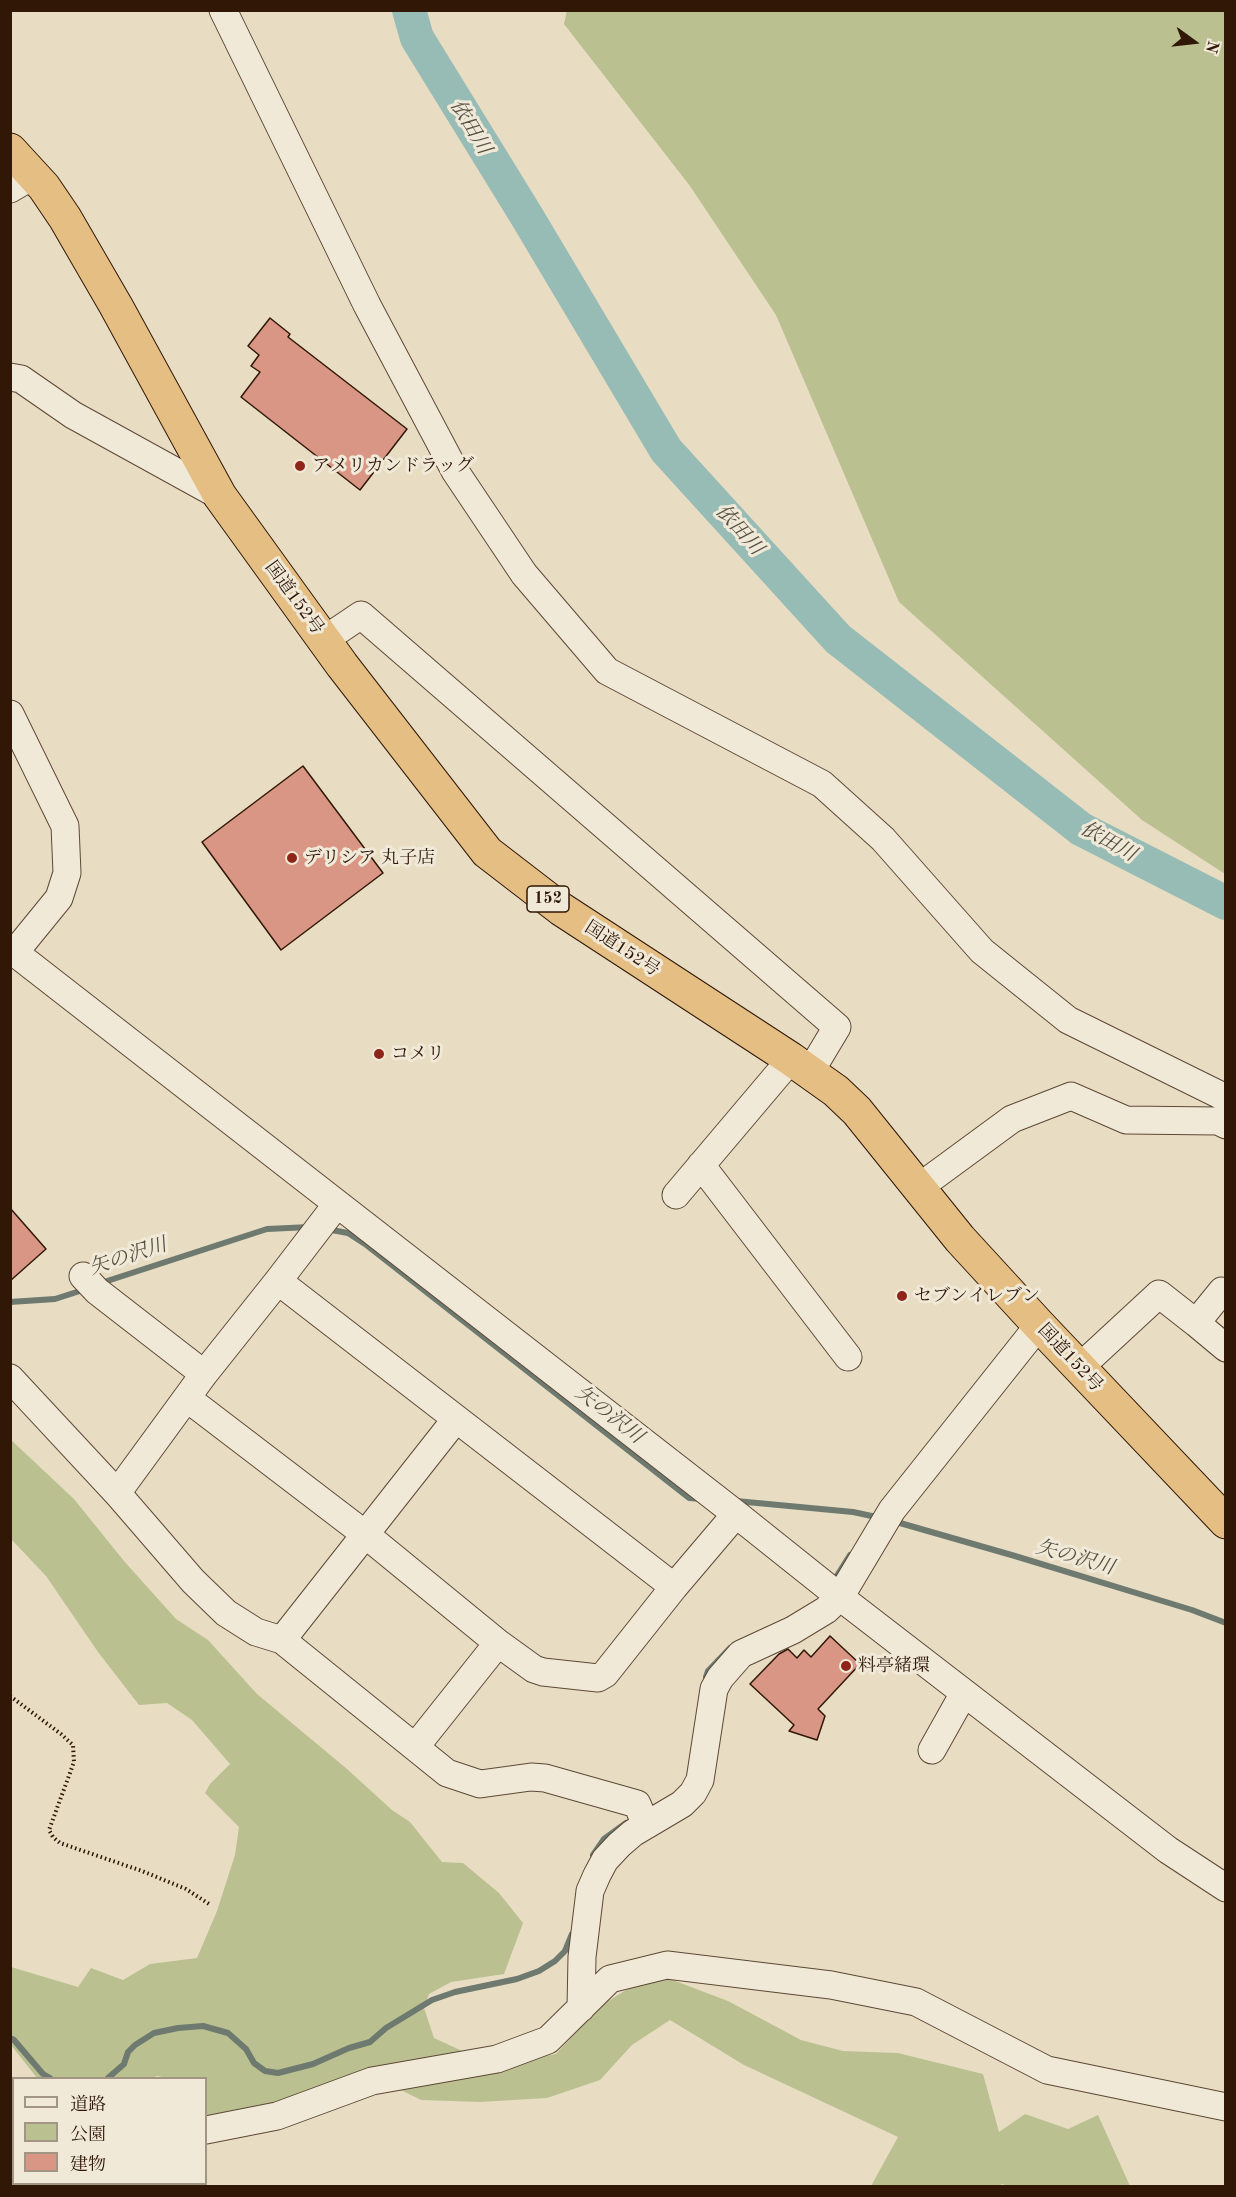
<!DOCTYPE html>
<html>
<head>
<meta charset="utf-8">
<style>
  body { margin:0 }
  #map { position:relative; width:1236px; height:2197px; overflow:hidden; background:#e8ddc3; font-family:"Old Standard TT","Noto Serif JP",serif }
  canvas { display:block }
  .frame { position:absolute; inset:0; border:12px solid #301706; pointer-events:none }
  .legend { position:absolute; left:12px; top:2077px; width:195px; height:108px; box-sizing:border-box; background:#f0e9d8; border:2px solid #a39584; margin:0; padding:8px 10px; list-style:none; font-size:18px; color:#301706 }
  .legend li { display:flex; align-items:center; gap:12px; height:30px }
  .legend b { width:30px; border:2px solid #a39584 }
  .north { position:absolute; left:1164px; top:12px; width:60px; height:60px; -webkit-text-stroke:4px #f0e9d8; paint-order:stroke; rotate:105deg; font-size:16px; font-weight:700; line-height:24px; text-align:center; color:#301706 }
  .north::after { content:''; display:block; margin:auto; width:21px; height:27px; background:#301706; clip-path:polygon(50% 0,100% 100%,50% 72%,0 100%) }
</style>
</head>
<body>
<div id="map">
<canvas width="1236" height="2197"></canvas>
<div class="frame"></div>
<ul class="legend">
<li><b style="height:8px;background:#f0e9d8"></b>道路</li>
<li><b style="height:16px;background:#bac090"></b>公園</li>
<li><b style="height:16px;background:#d99684"></b>建物</li>
</ul>
<div class="north">N</div>
</div>
<script>
const ctx = document.querySelector('canvas').getContext('2d');
ctx.lineJoin = 'round';
function fill(path, color) { ctx.fillStyle = color; ctx.fill(path, 'evenodd'); }
const toPath = rows => new Path2D(rows.map(r => 'M' + r).join(''));
function trace(path, color, width, dash) { ctx.strokeStyle = color; ctx.lineWidth = width; ctx.lineCap = dash ? 'butt' : 'round'; ctx.setLineDash(dash || []); ctx.stroke(path); }
function write(font, color, halo, rows, align = 'center') {
  ctx.font = font + ' "Old Standard TT","Noto Serif JP",serif'; ctx.lineWidth = 6; ctx.setLineDash([]); ctx.textBaseline = 'middle'; ctx.strokeStyle = halo; ctx.fillStyle = color; for (const [text, x, y, turn = 0] of rows) {
    ctx.save(); ctx.translate(x, y); ctx.rotate((+turn || 0) * Math.PI / 180); ctx.textAlign = isNaN(turn) ? turn : align; if (halo) ctx.strokeText(text, 0, 0); ctx.fillText(text, 0, 0); ctx.restore();
  }
}
fill(toPath([
  [567,10,1225,11,1225,874,1142,820,899,602,776,315,690,186,564,24],
  [10,1439,74,1499,124,1561,176,1619,208,1640,257,1694,347,1769,392,1810,410,1822,442,1862,463,1863,499,1893,523,1923,504,1974,451,1982,429,1994,424,2008,434,2038,493,2065,556,2054,600,2006,636,1984,662,1976,728,2001,801,2040,843,2051,898,2053,983,2074,999,2132,1025,2114,1068,2129,1098,2115,1130,2186,1007,2186,1002,2184,999,2186,871,2186,898,2137,744,2065,670,2020,632,2045,600,2080,547,2098,480,2102,421,2100,377,2078,206,2120,206,2078,168,2078,157,2076,151,2078,37,2078,11,2045,11,1967,78,1987,91,1968,123,1980,150,1964,197,1958,217,1911,235,1855,239,1827,205,1793,210,1784,230,1764,192,1720,167,1703,139,1705,98,1652,46,1576,11,1539]
]), '#bac090');
trace(toPath([
  [326,1229,348,1233,365,1244,689,1498,702,1499],
  [101,1283,267,1229,310,1227],
  [10,1302,55,1299,86,1289],
  [736,1501,853,1512,881,1518],
  [893,1521,1015,1556,1192,1610,1226,1623],
  [833,1582,850,1555],
  [706,1677,708,1671,730,1648],
  [593,1855,604,1839,626,1823],
  [10,2038,14,2040,43,2074,50,2078],
  [108,2078,124,2064,128,2052,135,2045,154,2033,178,2028,203,2026,228,2033,246,2049,254,2063,265,2071,278,2073,313,2064,349,2048,370,2042,386,2028,432,2000,455,1992,517,1979,539,1971,555,1961,565,1951,572,1934]
]), '#6e796f', 6);
trace(toPath([
  [409,10,417,38,526,215,666,450,838,639,1081,829,1226,903]
]), '#97bbb5', 34);
const building = toPath([
  [270,318,290,334,288,337,407,429,360,490,241,397,260,372,251,366,259,355,248,346,270,318],
  [303,766,383,873,281,950,202,842,303,766],
  [10,1208,46,1249,10,1281,10,1208],
  [830,1636,860,1664,818,1709,825,1716,817,1740,789,1731,794,1725,750,1684,779,1654,788,1649,797,1658,804,1650,811,1657,830,1636]
]);
fill(building, '#d99684');
trace(building, '#301706', 1.5);
const minor = toPath([
  [223,10,367,305,455,471,524,574,607,671,822,784,883,839,982,951,1068,1020,1226,1098],
  [10,189,34,175],
  [10,377,21,379,73,415,220,496],
  [324,640,361,615,837,1027,810,1072],
  [10,714,65,826,67,873,59,898,15,952],
  [10,949,736,1514,840,1597,1168,1850,1226,1888],
  [701,1165,848,1357],
  [918,1188,1012,1119,1071,1096,1126,1120,1218,1121,1226,1125],
  [676,1195,791,1059],
  [83,1276,97,1291,204,1374],
  [278,1281,674,1587],
  [1196,1323,1226,1348],
  [1079,1368,1159,1294,1196,1323,1222,1291,1226,1292],
  [10,1378,117,1493,193,1581,226,1613,256,1632,282,1640,447,1773,480,1784,531,1777,545,1778,637,1804,646,1825],
  [188,1399,366,1535,498,1643,534,1669,543,1672,598,1678,605,1674,674,1587,736,1514],
  [117,1493,204,1374,278,1281,337,1204],
  [282,1640,456,1419],
  [416,1746,498,1643],
  [932,1750,964,1693],
  [581,2008,582,1957,590,1891,597,1875,605,1860,619,1845,633,1833,682,1804,693,1793,700,1780,714,1689,720,1678,741,1654,793,1630,826,1610,840,1597,892,1510,1039,1325],
  [206,2130,277,2116,372,2081,497,2059,548,2040,610,1979,667,1965,831,1985,916,2002,1047,2070,1226,2107],
  [169,2186,170,2184]
]);
const highway = toPath([
  [10,150,44,187,65,218,116,306,220,496,342,665,487,852,561,909,791,1059,836,1091,857,1111,960,1239,1039,1325,1226,1522]
]);
trace(minor, '#5e4835', 29);
trace(highway, '#301706', 35);
trace(toPath([
  [10,1696,61,1734,73,1745,74,1762,49,1830,53,1837,60,1843,142,1871,186,1889,209,1904]
]), '#301706', 4, [1.5, 3]);
trace(minor, '#f0e9d8', 27);
trace(highway, '#e4be82', 33);
for (const [x, y, r, color] of [
  [300,466,6,"#8f2418"],
  [292,858,6,"#8f2418"],
  [379,1054,6,"#8f2418"],
  [902,1296,6,"#8f2418"],
  [846,1666,6,"#8f2418"]
]) { const dot = new Path2D(); dot.arc(x, y, r, 0, 2 * Math.PI); ctx.fillStyle = color; ctx.fill(dot); trace(dot, '#f0e9d8', 2); }
for (const [x, y, w] of [
  [548,899,42]
]) { const box = new Path2D(); box.roundRect(x - w / 2, y - 13, w, 26, 4.5); ctx.fillStyle = '#f0e9d8'; ctx.fill(box); trace(box, '#301706', 1.5); }
write('bold 16px', '#301706', null, [
  ["152",548,899]
]);
write('18px', '#301706', '#f0e9d8', [
  ["アメリカンドラッグ",312,466],
  ["デリシア 丸子店",304,858],
  ["コメリ",391,1054],
  ["セブンイレブン",914,1296],
  ["料亭緒環",858,1666]
], 'left');
write('18px', '#301706', '#f0e9d8', [
  ["国道152号",294,598,54],
  ["国道152号",622,949,33],
  ["国道152号",1070,1358,47]
]);
write('italic 20px', '#545043', '#f0e9d8', [
  ["依田川",470,127,59],
  ["依田川",739,530,48],
  ["依田川",1108,842,29],
  ["矢の沢川",128,1257,-18],
  ["矢の沢川",609,1415,38],
  ["矢の沢川",1075,1558,16]
]);
</script>
</body>
</html>
